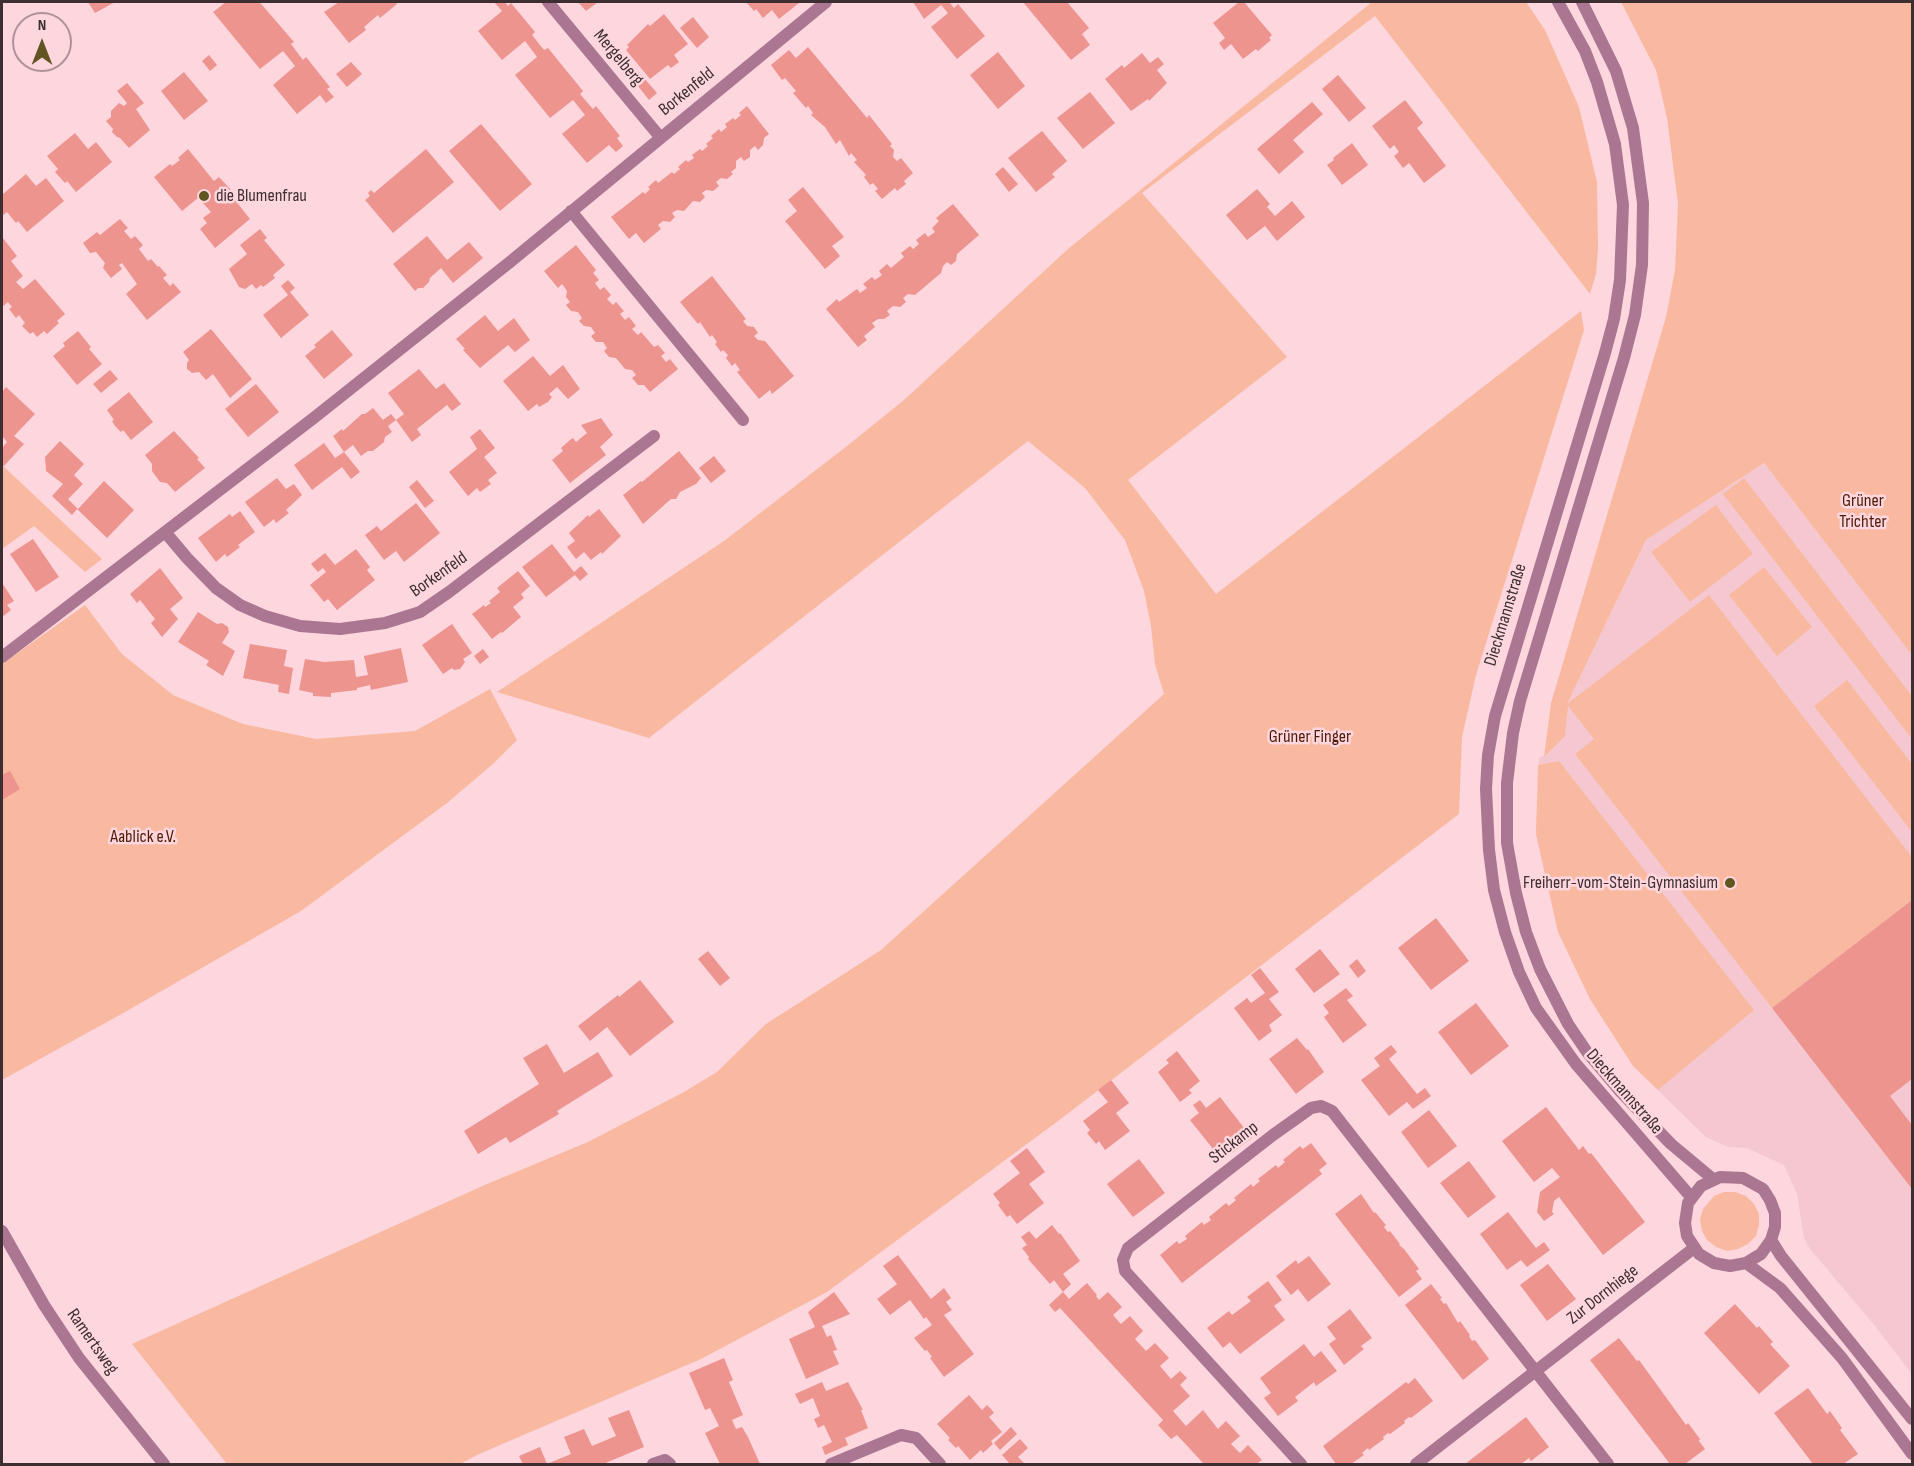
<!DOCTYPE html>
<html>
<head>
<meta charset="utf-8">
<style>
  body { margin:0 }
  #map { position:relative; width:1914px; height:1466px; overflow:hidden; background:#fdd6de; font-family:"Sofia Sans Condensed",sans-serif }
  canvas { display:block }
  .frame { position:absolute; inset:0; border:3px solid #3d2f31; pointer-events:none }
  .north { position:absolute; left:12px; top:12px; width:60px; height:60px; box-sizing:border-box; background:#fdd6de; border:2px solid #b09399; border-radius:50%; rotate:0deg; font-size:16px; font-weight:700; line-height:24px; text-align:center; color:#3d2f31 }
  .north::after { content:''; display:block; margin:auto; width:21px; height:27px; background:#615522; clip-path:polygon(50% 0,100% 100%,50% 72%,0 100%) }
</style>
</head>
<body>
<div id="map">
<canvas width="1914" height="1466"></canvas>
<div class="frame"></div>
<div class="north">N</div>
</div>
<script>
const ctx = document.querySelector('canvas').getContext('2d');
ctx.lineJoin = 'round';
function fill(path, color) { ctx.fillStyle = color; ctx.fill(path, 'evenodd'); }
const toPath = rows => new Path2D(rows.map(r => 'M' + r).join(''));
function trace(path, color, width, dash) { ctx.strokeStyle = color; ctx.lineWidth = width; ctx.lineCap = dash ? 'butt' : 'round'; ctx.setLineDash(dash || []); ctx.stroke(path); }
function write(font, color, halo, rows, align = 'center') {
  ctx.font = font + ' "Sofia Sans Condensed",sans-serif'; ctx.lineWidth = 5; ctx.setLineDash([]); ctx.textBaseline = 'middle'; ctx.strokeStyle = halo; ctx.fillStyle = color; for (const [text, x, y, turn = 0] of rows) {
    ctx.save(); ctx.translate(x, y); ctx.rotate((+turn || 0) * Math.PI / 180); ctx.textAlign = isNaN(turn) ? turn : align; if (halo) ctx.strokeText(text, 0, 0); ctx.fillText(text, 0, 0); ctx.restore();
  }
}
fill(toPath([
  [1764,463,1912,654,1912,1374,1875,1326,1810,1249,1804,1238,1797,1194,1784,1165,1747,1148,1728,1147,1706,1137,1633,1066,1590,999,1558,932,1536,834,1539,758,1548,753,1567,704,1646,540]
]), '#f5c8d1');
fill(toPath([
  [1372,2,1526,2,1545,30,1579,107,1597,182,1598,249,1596,274,1590,294,1375,16,1142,193,1287,357,1128,480,1216,594,1581,311,1584,330,1476,675,1462,737,1459,814,1062,1118,827,1292,701,1359,479,1454,460,1464,227,1464,132,1344,487,1184,588,1142,684,1092,717,1072,766,1024,881,950,1164,694,1155,664,1151,626,1144,591,1125,540,1085,488,1028,441,649,738,497,692,724,541,847,446,904,400,1068,249],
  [1621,2,1912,2,1912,655,1764,463,1646,540,1567,704,1709,595,1912,857,1912,900,1772,1008,1575,754,1594,739,1568,706,1565,736,1544,757,1551,703,1666,317,1675,270,1678,204,1667,118,1656,70],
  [2,465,102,559,85,572,34,526,2,549],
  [1744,478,1912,696,1912,739,1723,494],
  [1716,505,1753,554,1690,602,1651,552],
  [1764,567,1812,627,1777,656,1729,595],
  [85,605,122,654,173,695,243,724,316,739,415,731,490,689,517,740,494,763,447,803,301,911,125,1012,2,1080,2,664],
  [1847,680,1912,764,1912,832,1814,706],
  [1559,761,1754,1010,1658,1090,1633,1066,1590,999,1558,932,1536,834,1538,765],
  [1724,1192,1735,1192,1746,1196,1754,1204,1759,1214,1759,1225,1756,1236,1748,1244,1738,1249,1727,1251,1716,1247,1707,1240,1702,1231,1700,1220,1703,1209,1714,1196]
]), '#f9b9a1');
fill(toPath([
  [88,2,115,2,95,13],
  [226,2,259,2,263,6,294,42,291,44,303,60,306,57,330,87,327,89,334,97,326,103,320,95,297,114,273,85,295,66,283,51,260,69,213,12],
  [339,2,395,2,397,4,380,18,378,15,364,27,366,30,349,43,324,12],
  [494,2,505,2,508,6,511,3,535,32,532,35,544,50,548,48,583,91,580,94,593,109,596,106,620,136,617,138,623,146,616,152,609,145,587,163,562,134,585,115,573,100,550,118,515,75,537,57,525,41,502,60,478,31,502,11],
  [578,2,598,2,586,11],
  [746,2,800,2,779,19,772,10,763,18,756,9,754,11],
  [913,2,949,2,954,8,958,4,985,36,957,59,931,27,948,13,941,5,924,19],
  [1023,2,1067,2,1089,28,1082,34,1090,45,1071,60],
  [1239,2,1244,2,1272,35,1269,38,1271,40,1258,51,1256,49,1243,59,1231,44,1224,50,1219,43,1225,38,1213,23],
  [664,14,688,44,674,55,679,62,671,68,668,65,650,79,626,50,629,47,627,45,648,24,650,26],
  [693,17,709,37,697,48,680,28],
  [808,47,867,118,869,115,892,144,890,146,894,150,893,157,897,161,901,158,913,173,904,181,906,184,897,191,895,188,882,199,875,191,878,189,873,183,870,185,864,177,866,175,854,162,857,160,851,153,849,156,840,140,836,144,825,127,811,115,813,113,808,106,806,108,793,93,796,91,791,85,785,78,782,80,771,65,789,50,796,58],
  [998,52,1025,86,998,109,970,75],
  [1142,53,1150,63,1158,57,1164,64,1157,70,1167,83,1149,101,1148,99,1131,111,1105,79,1122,65,1124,68],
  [209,55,217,65,210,71,202,61],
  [351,62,362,74,347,87,336,74],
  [638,71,657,93,649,100,631,77],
  [184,72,208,101,184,120,161,91],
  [1338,75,1366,108,1349,122,1322,89],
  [127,83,144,103,136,109,150,130,129,148,120,138,117,137,112,132,113,129,106,121,111,117,111,111,119,103,124,106,127,103,117,91],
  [1090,92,1115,123,1083,149,1057,118],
  [1405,100,1423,123,1417,128,1446,166,1424,183,1409,163,1403,168,1394,156,1399,152,1394,145,1390,149,1372,126],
  [1312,102,1323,114,1293,140,1304,152,1279,174,1257,149],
  [747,106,769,134,764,138,763,145,758,150,755,146,750,150,750,157,744,161,741,157,736,161,736,168,731,172,733,174,727,179,721,178,716,182,719,186,713,191,706,190,702,193,705,197,700,202,693,201,684,211,677,210,672,213,675,217,670,222,663,221,658,225,661,229,644,243,636,233,629,239,611,217,643,192,645,194,650,189,648,187,656,180,658,183,672,172,674,174,680,169,678,167,686,160,688,162,694,158,692,155,700,149,702,151,708,146,706,144,713,138,711,136,719,129,721,132,727,127,725,124,733,118,735,120,741,115,739,113],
  [481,124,532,184,500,211,449,151],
  [1042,131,1067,161,1052,174,1055,177,1036,192,1008,158],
  [75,133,88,149,96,142,112,162,76,192,67,181,65,183,55,172,58,169,47,156],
  [1352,143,1368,165,1342,185,1327,165,1334,160,1333,158],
  [188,149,214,181,219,177,232,191,223,198,225,200,231,195,250,219,215,248,200,229,207,223,203,218,211,212,203,203,198,198,182,211,154,177,170,164,172,166,180,160,178,158],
  [426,149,454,182,393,233,365,200,370,196,368,193,371,190,374,193],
  [1003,167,1018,184,1009,192,995,174],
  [26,174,36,186,46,178,64,201,27,232,18,221,16,223,7,212,2,216,2,195],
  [803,187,844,237,832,246,840,256,825,269,785,221,797,211,788,200],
  [1257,189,1270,204,1267,207,1275,216,1292,201,1305,217,1277,241,1265,226,1247,240,1226,215],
  [953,204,979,235,957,254,956,261,951,265,947,262,943,266,941,273,915,295,908,294,903,298,906,302,900,307,893,306,887,311,890,315,884,319,878,319,872,323,875,327,864,336,867,340,858,347,826,309,837,299,839,302,857,289,860,293,867,288,863,284,872,277,875,280,882,275,879,271,887,264,891,268,904,257,901,253,910,246,913,249,919,244,916,240,925,233,928,237,935,232,932,228,939,221,936,218],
  [120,219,128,228,124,231,131,239,135,236,143,245,139,249,148,261,151,259,158,267,159,266,167,275,163,278,170,286,173,283,181,292,147,320,126,294,137,284,122,263,119,265,122,269,111,278,103,268,105,263,96,252,90,253,83,243,97,232,100,235],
  [260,229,267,238,264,240,285,265,273,275,275,278,263,287,261,285,256,289,252,284,245,289,239,287,229,269,247,254,240,245],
  [427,236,447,260,469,242,483,258,453,283,441,268,430,278,429,282,423,288,418,288,415,291,393,264],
  [2,237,17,256,11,261,23,276,16,282,23,289,35,279,65,314,57,321,59,323,47,334,44,331,37,337,33,332,30,334,22,326,25,323,19,315,16,318,9,309,12,307,8,302,3,306,2,305],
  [576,245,596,270,593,273,599,280,595,283,600,290,604,287,611,295,607,299,613,305,616,302,624,311,620,314,625,320,629,317,636,326,632,329,638,335,641,332,654,347,658,345,665,353,661,356,666,362,670,359,678,369,650,392,644,385,638,385,632,378,636,375,632,370,625,369,616,358,609,357,604,351,607,348,603,342,596,342,591,336,595,333,591,327,584,326,579,321,582,318,578,312,571,311,566,305,570,302,566,297,567,291,562,284,558,288,544,271],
  [712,276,746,319,743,321,747,326,754,327,758,333,754,336,758,340,765,341,794,376,772,394,770,390,759,399,737,372,740,370,735,363,732,366,726,358,728,355,723,350,721,352,715,344,717,342,712,335,710,337,700,322,698,324,680,302],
  [288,280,295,288,290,292,309,315,281,338,263,315,288,295,281,286],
  [485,315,498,331,514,318,530,340,515,352,508,345,480,368,463,350,465,349,456,339],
  [211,329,252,379,230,398,213,374,206,380,199,372,192,373,187,369,187,363,189,360,183,352],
  [332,330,353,355,324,379,305,356,316,347,314,345],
  [78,331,91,347,89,349,102,364,77,385,53,356,65,346,63,343],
  [533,356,550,376,563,365,580,389,568,399,557,387,549,394,552,397,548,402,539,407,537,404,528,411,503,381],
  [419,369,436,389,444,383,461,404,452,411,447,405,417,429,421,435,412,442,396,420,388,426,392,432,385,437,384,442,373,451,368,451,361,456,353,445,344,452,360,472,351,479,342,467,312,490,294,465,324,443,335,458,344,452,333,436,342,429,343,431,362,414,365,414,373,408,383,420,391,414,396,420,404,414,388,393],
  [110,370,118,379,101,393,93,384],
  [256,384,279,412,248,437,225,409],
  [6,387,35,414,14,436,24,444,4,466,2,464,2,448,7,442,2,436,2,392],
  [129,392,153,422,131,440,123,430,121,432,115,426,112,421,114,420,107,410],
  [601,418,613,435,600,447,606,455,570,483,552,460,563,451,561,448,570,440,573,438,576,442,587,433,581,425],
  [480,429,495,448,484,457,497,473,488,480,491,484,480,492,477,488,468,496,449,472,477,449,470,437],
  [174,431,199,458,197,459,205,468,175,492,167,483,160,482,152,471,152,464,145,455],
  [60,441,84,464,74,475,83,484,68,499,78,509,104,481,134,510,107,538,77,509,72,515,52,496,63,484,46,471,45,457],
  [679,451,701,478,696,484,680,492,676,499,671,499,643,524,623,495,641,481,642,482],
  [714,456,726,471,711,483,699,468],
  [277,478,286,489,294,484,302,495,286,510,289,513,276,523,274,519,264,527,245,502],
  [417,480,434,501,425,508,409,487],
  [416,503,440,533,404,562,396,551,384,560,365,535,377,526,381,531],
  [599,509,621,536,602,554,601,552,591,560,584,552,576,559,567,547,575,541,569,533,588,515,589,517],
  [240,511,255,532,238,545,240,547,227,557,225,554,216,562,198,538,230,514,232,517],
  [33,539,59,577,36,592,10,554],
  [552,544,574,572,581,566,588,574,580,581,575,575,546,597,522,567],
  [356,549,370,567,367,570,375,580,337,610,328,599,324,602,310,585,326,572,323,568,318,572,311,564,325,553,335,565],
  [160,568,183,598,170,609,178,619,162,637,151,623,155,619,140,600,137,603,130,594],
  [518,571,530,586,521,594,524,598,513,607,521,617,502,633,501,632,492,639,472,614,484,605,485,607,491,603,489,601,500,592,497,588],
  [2,583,14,601,7,605,11,610,2,617],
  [198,612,217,624,222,623,228,627,229,632,222,643,235,651,223,676,206,665,209,661,178,642],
  [452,624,472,653,463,659,465,662,460,669,454,670,452,668,443,674,422,645],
  [250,644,287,650,284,666,293,668,289,694,278,692,279,685,243,678],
  [401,648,408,682,371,690,370,685,357,688,357,690,331,693,331,697,313,696,313,693,299,690,305,659,324,662,354,660,356,677,368,675,364,656],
  [483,649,489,657,480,664,474,656],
  [10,771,20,789,2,800,2,775],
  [1912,900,1912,1079,1890,1096,1912,1125,1912,1189,1772,1008],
  [1436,918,1469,961,1431,990,1398,948],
  [1320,949,1340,974,1314,993,1295,969],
  [708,951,730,978,720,986,698,959],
  [1357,959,1366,971,1358,978,1349,966],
  [1260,968,1279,992,1269,999,1282,1015,1269,1025,1272,1031,1259,1041,1234,1008,1247,998,1251,1003,1265,993,1251,975],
  [640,980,674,1022,630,1056,607,1027,590,1041,578,1026,618,995,619,997],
  [1346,988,1353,996,1347,1000,1367,1025,1343,1043,1324,1017,1329,1013,1323,1005],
  [1476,1003,1509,1046,1471,1075,1438,1032],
  [1297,1038,1307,1050,1308,1049,1324,1072,1296,1094,1269,1059],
  [547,1044,564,1073,598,1052,613,1076,557,1111,559,1114,510,1143,506,1137,478,1154,464,1131,539,1084,523,1058],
  [1391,1045,1397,1052,1389,1059,1417,1094,1425,1088,1431,1096,1413,1109,1407,1102,1389,1116,1361,1080,1380,1066,1374,1058],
  [1177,1051,1200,1081,1189,1090,1192,1093,1180,1102,1158,1072,1169,1063,1166,1060],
  [1111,1080,1129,1103,1116,1113,1130,1131,1105,1150,1099,1141,1096,1144,1087,1133,1090,1130,1083,1121,1108,1102,1098,1090],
  [1220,1097,1252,1138,1231,1154,1226,1147,1217,1154,1190,1120,1199,1113,1193,1105,1200,1100,1206,1108],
  [1546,1107,1579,1150,1583,1146,1589,1154,1591,1153,1645,1222,1603,1255,1559,1197,1554,1201,1552,1212,1554,1214,1544,1221,1537,1212,1540,1192,1560,1177,1552,1168,1534,1182,1502,1141],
  [1429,1110,1457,1146,1428,1168,1401,1132],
  [1311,1143,1327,1164,1319,1170,1322,1174,1182,1283,1160,1255,1177,1241,1179,1244,1187,1239,1185,1236,1202,1222,1204,1225,1211,1220,1209,1217,1226,1203,1229,1206,1236,1200,1234,1198,1251,1184,1253,1187,1260,1181,1258,1179,1276,1165,1278,1168,1285,1162,1283,1160,1300,1146,1303,1149],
  [1027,1148,1045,1172,1029,1184,1044,1203,1017,1224,1010,1215,1007,1217,998,1205,1000,1203,993,1194,1020,1173,1010,1161],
  [1139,1159,1165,1193,1133,1217,1107,1184],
  [1469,1161,1496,1197,1468,1218,1440,1183],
  [1361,1194,1374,1213,1375,1212,1386,1225,1384,1227,1388,1232,1390,1231,1400,1244,1399,1245,1404,1249,1419,1269,1416,1271,1422,1279,1399,1297,1335,1214],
  [1508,1212,1536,1248,1544,1242,1550,1250,1527,1267,1521,1260,1507,1270,1480,1234],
  [1052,1225,1059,1234,1060,1233,1080,1261,1063,1274,1071,1284,1063,1292,1069,1299,1087,1283,1097,1295,1096,1296,1099,1300,1108,1292,1122,1307,1113,1315,1119,1322,1121,1324,1130,1316,1143,1331,1135,1339,1146,1351,1155,1343,1169,1358,1160,1366,1171,1379,1180,1371,1187,1378,1180,1385,1190,1396,1173,1411,1186,1426,1203,1410,1218,1429,1226,1421,1240,1436,1231,1444,1240,1453,1248,1445,1262,1460,1256,1464,1204,1464,1177,1435,1171,1439,1158,1425,1163,1420,1060,1308,1055,1312,1049,1305,1063,1292,1054,1280,1050,1284,1028,1259,1029,1257,1022,1248,1027,1245,1021,1237,1029,1231,1036,1239],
  [898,1255,931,1299,944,1288,951,1298,946,1302,952,1310,944,1315,974,1354,944,1377,930,1358,932,1357,927,1350,925,1351,914,1338,932,1325,926,1317,924,1319,910,1300,890,1315,877,1299,897,1284,883,1266],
  [1309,1256,1331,1284,1308,1302,1298,1289,1291,1295,1276,1276,1296,1260,1298,1264],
  [1548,1264,1576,1299,1547,1321,1520,1285],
  [1268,1281,1282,1300,1274,1306,1285,1320,1240,1354,1230,1342,1223,1348,1207,1328,1229,1311,1232,1315,1251,1301,1247,1297],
  [1431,1284,1442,1298,1440,1299,1444,1304,1446,1303,1458,1323,1460,1321,1470,1335,1469,1336,1472,1341,1475,1340,1489,1359,1463,1380,1405,1305],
  [834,1292,850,1314,822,1326,827,1337,831,1335,837,1350,833,1351,839,1364,806,1379,789,1339,815,1327,808,1312],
  [1735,1304,1757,1328,1759,1326,1773,1342,1770,1344,1790,1366,1759,1394,1704,1333],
  [1350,1309,1372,1338,1361,1346,1364,1349,1344,1365,1329,1344,1336,1339,1327,1327],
  [1619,1338,1637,1361,1639,1360,1686,1425,1688,1423,1700,1439,1699,1441,1705,1449,1685,1464,1670,1464,1590,1360],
  [1304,1344,1314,1357,1321,1351,1337,1371,1316,1386,1314,1382,1304,1390,1295,1397,1298,1401,1278,1416,1264,1398,1271,1393,1260,1378],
  [724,1358,733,1380,729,1382,743,1415,732,1420,736,1429,742,1427,748,1437,760,1464,720,1464,705,1433,719,1426,710,1408,705,1410,689,1373],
  [1415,1378,1433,1401,1411,1418,1409,1417,1404,1421,1405,1423,1390,1434,1388,1433,1383,1437,1384,1439,1369,1450,1368,1448,1362,1453,1364,1455,1351,1464,1336,1464,1323,1446,1406,1382,1408,1384],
  [822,1382,826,1391,848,1382,863,1410,861,1410,868,1428,845,1438,848,1445,825,1455,822,1447,832,1442,824,1425,818,1428,814,1419,820,1416,813,1398,800,1404,795,1394],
  [1808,1388,1827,1414,1830,1411,1842,1428,1840,1430,1858,1454,1843,1464,1813,1464,1774,1413],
  [969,1395,982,1410,987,1405,991,1409,994,1413,989,1417,1002,1432,991,1441,993,1444,983,1453,981,1450,970,1460,958,1446,956,1448,948,1440,950,1438,937,1424],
  [629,1410,644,1447,603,1464,523,1464,519,1456,540,1447,547,1464,571,1454,564,1437,584,1429,592,1446,616,1436,608,1418],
  [1526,1417,1549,1447,1531,1461,1529,1458,1521,1464,1465,1464],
  [1011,1427,1017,1434,1000,1450,994,1443],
  [1020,1439,1028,1448,1018,1457,1025,1464,1010,1464,1002,1455]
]), '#ed948f');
trace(toPath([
  [548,2,660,137],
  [571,211,743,420],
  [165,532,187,558,216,588,240,605,265,616,300,626,340,629,385,623,420,612,449,592,654,436],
  [2,657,315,417,510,262,826,2],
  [2,1231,44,1305,79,1358,164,1464],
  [653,1464,665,1460,670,1464],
  [831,1464,901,1435,916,1438,940,1464],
  [1301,1464,1125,1271,1123,1260,1128,1248,1273,1135,1311,1108,1321,1106,1332,1111,1608,1464],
  [1416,1464,1694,1248]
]), '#aa7691', 12);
trace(toPath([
  [1558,2,1585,51,1597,82,1615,144,1623,205,1620,280,1614,319,1605,353,1495,716,1488,755,1486,789,1489,850,1494,890,1505,932,1519,972,1536,1008,1576,1064,1691,1197],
  [1582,2,1616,71,1633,128,1643,203,1642,265,1635,315,1624,358,1520,701,1513,733,1507,783,1507,843,1516,893,1526,932,1540,969,1568,1024,1587,1052,1619,1090,1671,1144,1713,1179],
  [1771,1240,1761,1254,1746,1263,1730,1266,1714,1263,1699,1254,1687,1236,1685,1223,1688,1203,1701,1186,1720,1177,1743,1178,1763,1189,1770,1200,1775,1213,1775,1227,1771,1240,1781,1256,1912,1419],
  [1746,1263,1780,1288,1842,1358,1912,1454]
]), '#aa7691', 12);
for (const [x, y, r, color] of [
  [204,196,6,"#615522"],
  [1730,883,6,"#615522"]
]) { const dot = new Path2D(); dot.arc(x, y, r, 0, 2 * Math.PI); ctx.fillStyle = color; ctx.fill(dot); trace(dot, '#fdd6de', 2); }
write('18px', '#3d2f31', '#fdd6de', [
  ["Mergelberg",618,58,50],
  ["Borkenfeld",687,92,-39],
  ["Borkenfeld",439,575,-35],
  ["Dieckmannstraße",1506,615,-73],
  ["Dieckmannstraße",1624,1092,49],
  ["Stickamp",1234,1143,-38],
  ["Zur Dornhiege",1603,1295,-38],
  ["Ramertsweg",92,1342,55]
]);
write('18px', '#3d2f31', '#fdd6de', [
  ["die Blumenfrau",216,196],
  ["Freiherr-vom-Stein-Gymnasium",1718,883,"right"]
], 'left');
write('18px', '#4e1b06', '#fdd6de', [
  ["Grüner",1863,501],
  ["Trichter",1863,522],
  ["Grüner Finger",1310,737],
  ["Aablick e.V.",143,837]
]);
</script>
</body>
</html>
